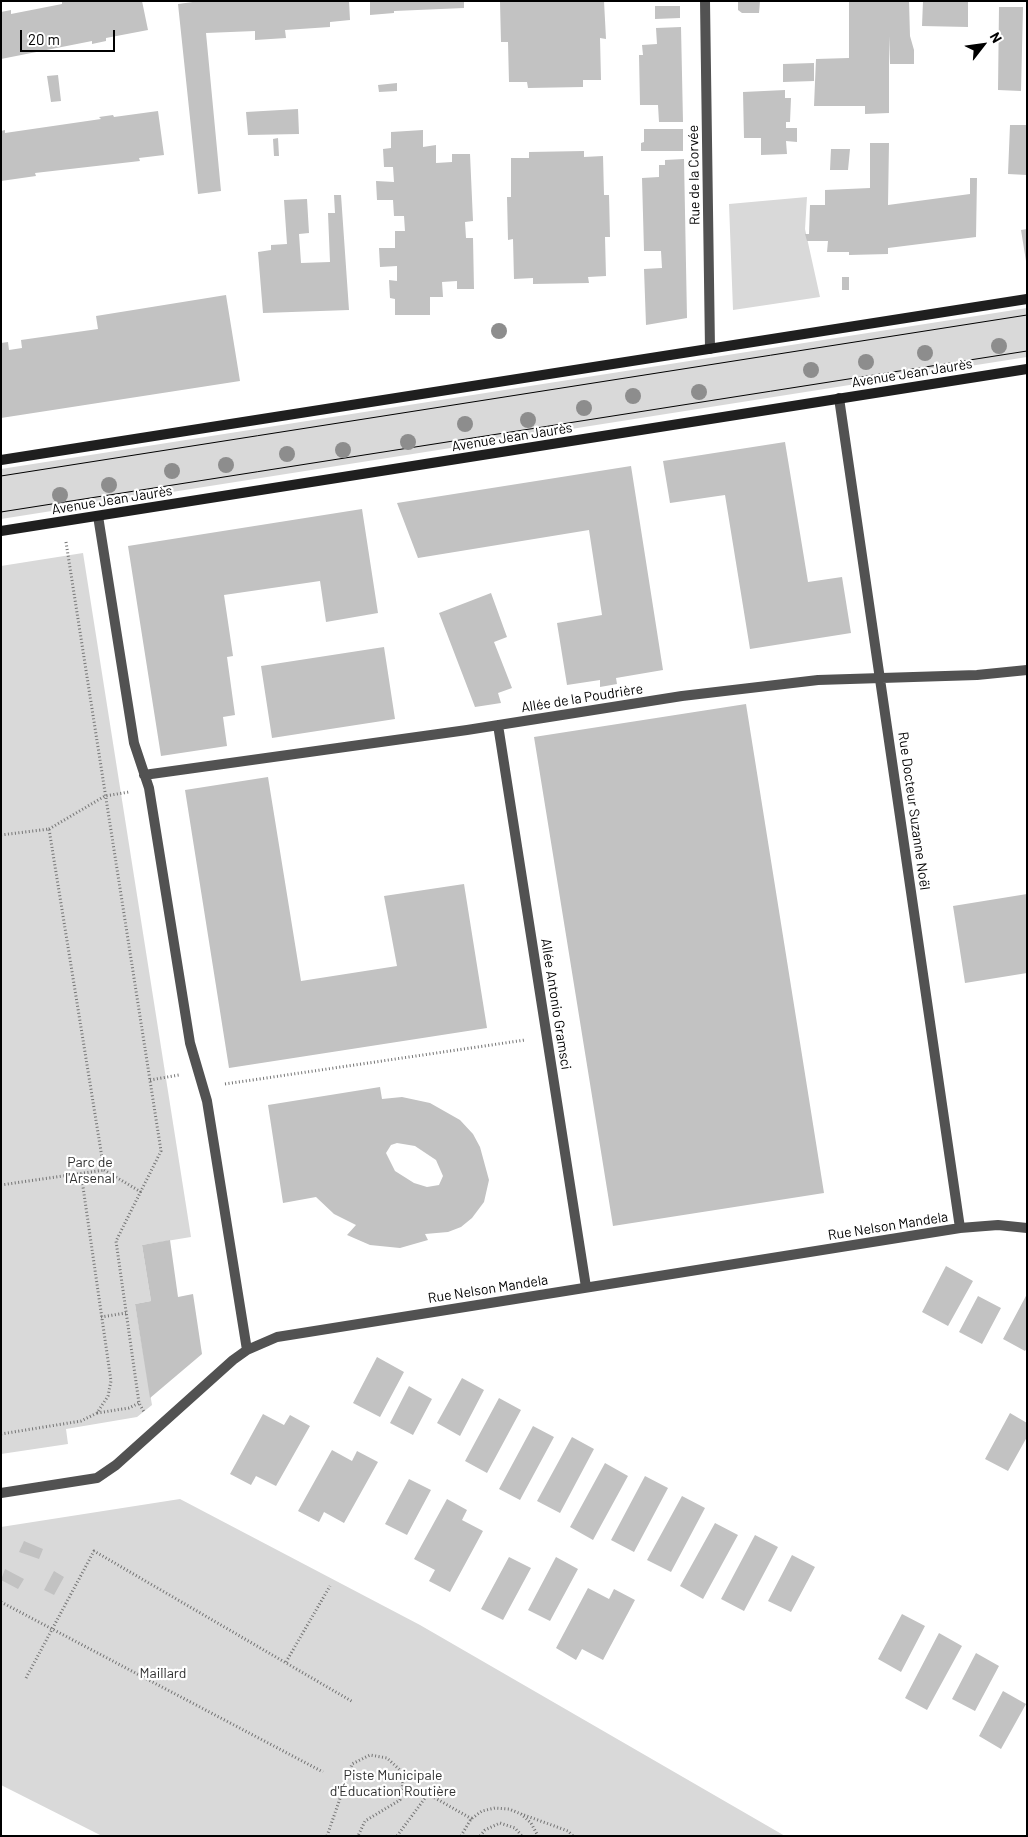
<!DOCTYPE html>
<html>
<head>
<meta charset="utf-8">
<style>
  body { margin:0 }
  #map { position:relative; width:1028px; height:1837px; overflow:hidden; background:#fff; font-family:Barlow,sans-serif }
  canvas { display:block }
  .frame { position:absolute; inset:0; border:2px solid #000; pointer-events:none }
  .north { position:absolute; left:958px; top:20px; width:50px; height:50px; -webkit-text-stroke:4px #fff; paint-order:stroke; rotate:60deg; font-size:14px; font-weight:700; line-height:20px; text-align:center; color:#000 }
  .north::after { content:''; display:block; margin:auto; width:18px; height:22px; background:#000; clip-path:polygon(50% 0,100% 100%,50% 72%,0 100%) }
  .scale { position:absolute; left:20px; top:30px; width:95px; height:22px; box-sizing:border-box; border:2px solid #000; border-top:0; padding-left:6px; font-size:15px; line-height:18px; white-space:nowrap; color:#000; -webkit-text-stroke:4px #fff; paint-order:stroke }
</style>
</head>
<body>
<div id="map">
<canvas width="1028" height="1837"></canvas>
<div class="frame"></div>
<div class="north">N</div>
<div class="scale">20 m</div>
</div>
<script>
const ctx = document.querySelector('canvas').getContext('2d');
ctx.lineJoin = 'round';
function fill(path, color) { ctx.fillStyle = color; ctx.fill(path, 'evenodd'); }
const toPath = rows => new Path2D(rows.map(r => 'M' + r).join(''));
function trace(path, color, width, dash) { ctx.strokeStyle = color; ctx.lineWidth = width; ctx.lineCap = dash ? 'butt' : 'round'; ctx.setLineDash(dash || []); ctx.stroke(path); }
function write(font, color, halo, rows, align = 'center') {
  ctx.font = font + ' Barlow,sans-serif'; ctx.lineWidth = 4.5; ctx.setLineDash([]); ctx.textBaseline = 'middle'; ctx.strokeStyle = halo; ctx.fillStyle = color; for (const [text, x, y, turn = 0] of rows) {
    ctx.save(); ctx.translate(x, y); ctx.rotate((+turn || 0) * Math.PI / 180); ctx.textAlign = isNaN(turn) ? turn : align; if (halo) ctx.strokeText(text, 0, 0); ctx.fillText(text, 0, 0); ctx.restore();
  }
}
fill(toPath([
  [807,197,805,229,820,297,733,310,729,204],
  [1027,308,1027,357,1,519,1,469],
  [83,553,191,1237,142,1245,151,1301,135,1304,152,1405,137,1417,66,1429,68,1444,1,1454,1,566],
  [180,1499,420,1625,785,1836,102,1836,1,1785,1,1527]
]), '#d9d9d9');
fill(toPath([
  [62,1,142,1,148,30,106,38,106,41,92,44,92,41,1,59,1,12,11,10,11,14,62,4],
  [200,1,349,1,350,20,330,22,330,27,285,30,286,38,255,40,255,31,206,33,221,191,198,194,178,4],
  [370,1,464,1,464,8,394,11,394,13,370,15],
  [604,1,606,39,600,38,601,80,583,80,583,87,528,88,527,82,509,82,508,42,501,42,500,2],
  [738,1,760,1,759,13,742,13,738,10],
  [849,1,909,1,910,36,914,50,914,64,890,64,889,36,889,113,865,114,865,106,814,106,816,59,849,58],
  [923,1,968,1,968,27,922,26],
  [655,6,680,6,680,18,655,19],
  [999,7,1023,7,1021,91,998,90],
  [681,27,683,122,659,122,658,105,640,105,639,55,643,55,642,45,657,44,656,28],
  [814,63,814,81,783,82,783,64],
  [58,75,61,101,51,102,47,76],
  [397,83,397,91,379,92,378,85],
  [785,90,785,98,791,98,790,122,786,122,786,128,797,128,797,142,786,141,787,154,761,155,761,138,744,138,743,92],
  [298,109,299,134,248,135,246,112],
  [158,111,164,155,139,158,140,161,35,173,36,176,1,181,1,131,5,130,5,133,101,119,99,117,113,115,114,117],
  [1010,125,1027,125,1027,175,1008,174],
  [644,129,683,129,683,151,641,151,641,143,644,142],
  [423,130,423,147,436,145,436,163,452,162,452,154,470,154,473,221,465,222,466,238,473,238,474,289,457,289,457,281,442,282,443,297,430,297,430,315,395,315,395,299,390,298,389,280,397,281,397,266,380,267,379,248,395,248,395,231,405,231,404,216,394,216,393,200,377,200,376,181,394,182,393,167,384,167,383,149,391,148,391,132],
  [278,138,279,156,274,156,273,139],
  [870,143,889,143,888,205,970,194,970,178,977,178,976,237,888,248,888,254,849,255,849,252,827,252,828,241,807,241,805,234,809,234,810,205,825,205,825,190,870,188],
  [831,149,850,149,848,170,830,170],
  [584,151,584,157,603,156,604,195,609,195,610,237,605,237,606,276,588,277,589,283,533,284,533,278,514,279,513,239,508,240,507,197,511,197,511,158,529,158,529,152],
  [684,159,687,318,646,325,644,269,662,268,661,251,644,251,642,178,659,177,659,165,665,165,665,160],
  [334,195,341,195,349,310,263,313,258,252,271,250,271,245,287,244,284,200,307,199,309,233,299,234,301,263,330,262,328,213,335,213],
  [1027,229,1027,261,1026,261,1021,230],
  [842,277,849,277,849,290,842,290],
  [226,295,240,381,1,418,1,343,8,342,9,350,22,348,21,340,98,329,96,316],
  [785,442,808,582,842,577,851,633,750,649,725,495,670,503,663,461],
  [631,466,663,670,616,678,617,684,600,687,600,680,567,685,557,623,602,615,589,530,418,558,397,503],
  [362,509,378,613,326,622,320,581,224,595,233,656,227,657,235,715,223,717,227,746,161,756,128,546],
  [491,593,507,637,494,642,512,688,498,693,501,703,475,707,439,613],
  [384,647,395,719,272,738,261,666],
  [746,704,824,1193,613,1226,534,737],
  [268,777,301,981,397,966,384,896,464,884,487,1028,229,1068,185,790],
  [1027,894,1027,973,965,983,953,906],
  [380,1087,382,1099,402,1097,430,1103,460,1120,473,1134,480,1147,489,1180,484,1202,472,1218,461,1227,448,1232,425,1234,428,1240,400,1248,370,1245,347,1235,356,1225,334,1214,316,1197,283,1203,268,1105],
  [397,1143,415,1146,436,1160,443,1176,439,1185,427,1187,414,1183,395,1171,386,1153,391,1145],
  [170,1240,178,1297,193,1294,202,1354,150,1398,135,1304,151,1301,142,1245],
  [946,1266,973,1281,948,1326,922,1312],
  [1027,1294,1027,1348,1025,1351,1003,1339],
  [978,1296,1001,1308,982,1344,959,1332],
  [377,1357,404,1372,380,1417,353,1403],
  [462,1378,484,1390,460,1436,437,1423],
  [409,1386,432,1399,413,1435,390,1423],
  [499,1398,521,1410,487,1473,465,1461],
  [1010,1413,1027,1423,1027,1437,1008,1471,985,1459],
  [263,1414,284,1425,290,1415,310,1426,276,1486,256,1476,251,1485,230,1474],
  [533,1426,554,1437,520,1500,499,1489],
  [572,1437,594,1449,560,1513,537,1501],
  [332,1450,352,1461,357,1451,378,1462,344,1523,324,1512,319,1522,298,1511],
  [605,1463,628,1476,593,1540,570,1527],
  [645,1476,668,1488,634,1552,611,1540],
  [409,1479,431,1490,407,1535,385,1524],
  [682,1496,705,1508,671,1572,647,1560],
  [447,1499,467,1510,462,1520,483,1531,450,1592,429,1581,435,1570,414,1559],
  [715,1523,738,1535,703,1599,680,1586],
  [755,1535,778,1547,744,1611,721,1599],
  [24,1541,43,1549,39,1559,19,1552],
  [792,1555,815,1567,791,1612,768,1601],
  [509,1557,531,1568,503,1620,481,1609],
  [556,1557,578,1569,550,1621,528,1610],
  [5,1569,24,1579,18,1589,1,1580],
  [54,1571,64,1577,54,1595,44,1590],
  [588,1588,609,1599,614,1589,635,1600,603,1660,582,1649,576,1660,556,1648],
  [902,1614,925,1626,901,1672,878,1659],
  [939,1633,962,1646,927,1710,905,1698],
  [976,1653,999,1666,975,1711,952,1699],
  [1003,1691,1026,1704,1001,1749,979,1736]
]), '#c2c2c2');
trace(toPath([
  [66,542,161,1151,116,1241,139,1403,144,1412],
  [49,829,105,796,129,792],
  [1,835,49,829,104,1170,1,1185],
  [150,1080,179,1075],
  [225,1084,525,1040],
  [104,1170,141,1192],
  [101,1317,126,1313],
  [97,1413,129,1408,139,1403],
  [1,1434,81,1421,97,1413,108,1396,111,1381,81,1173],
  [1,1602,323,1772],
  [286,1662,330,1586],
  [26,1678,94,1551,353,1702],
  [524,1815,568,1831,573,1836],
  [327,1836,352,1764,370,1755,387,1758,400,1770,403,1784,400,1800,365,1821,358,1836],
  [397,1836,428,1794,472,1819],
  [461,1836,471,1819,482,1811,495,1808,509,1809,521,1814,531,1823,538,1836],
  [480,1836,485,1830,500,1823,515,1828,522,1836]
]), '#747474', 3, [1, 2.5]);
trace(toPath([
  [705,1,710,349],
  [839,398,960,1228],
  [98,516,134,743,149,788,190,1043,207,1101,247,1350],
  [498,725,586,1287],
  [144,775,467,730,682,696,818,680,977,675,1027,670],
  [1,1493,97,1478,116,1465,233,1360,247,1350,277,1337,960,1228,998,1225,1027,1228]
]), '#525252', 10);
trace(toPath([
  [1,460,1027,299],
  [1,531,1027,369]
]), '#1f1f1f', 10);
trace(toPath([
  [1,476,1027,315],
  [1,512,1027,351]
]), '#000', 1);
ctx.fillStyle = '#8d8d8d';
for (const [x, y] of [
  [499,331],
  [999,346],
  [925,353],
  [866,362],
  [811,370],
  [699,392],
  [633,396],
  [584,408],
  [528,420],
  [465,424],
  [408,442],
  [343,450],
  [287,454],
  [226,465],
  [172,471],
  [109,485],
  [60,495]
]) { ctx.beginPath(); ctx.arc(x, y, 8, 0, 2 * Math.PI); ctx.fill(); }
write('14px', '#000', '#fff', [
  ["Rue de la Corvée",694,175,-91],
  ["Avenue Jean Jaurès",912,373,-9],
  ["Avenue Jean Jaurès",512,437,-9],
  ["Avenue Jean Jaurès",112,500,-9],
  ["Allée de la Poudrière",582,698,-9],
  ["Rue Docteur Suzanne Noël",914,811,82],
  ["Allée Antonio Gramsci",556,1004,81],
  ["Rue Nelson Mandela",888,1226,-9],
  ["Rue Nelson Mandela",488,1289,-9]
]);
write('14px', '#303030', '#fff', [
  ["Parc de",90,1162],
  ["l'Arsenal",90,1178],
  ["Maillard",163,1673],
  ["Piste Municipale",393,1775],
  ["d'Éducation Routière",393,1791]
]);
</script>
</body>
</html>
